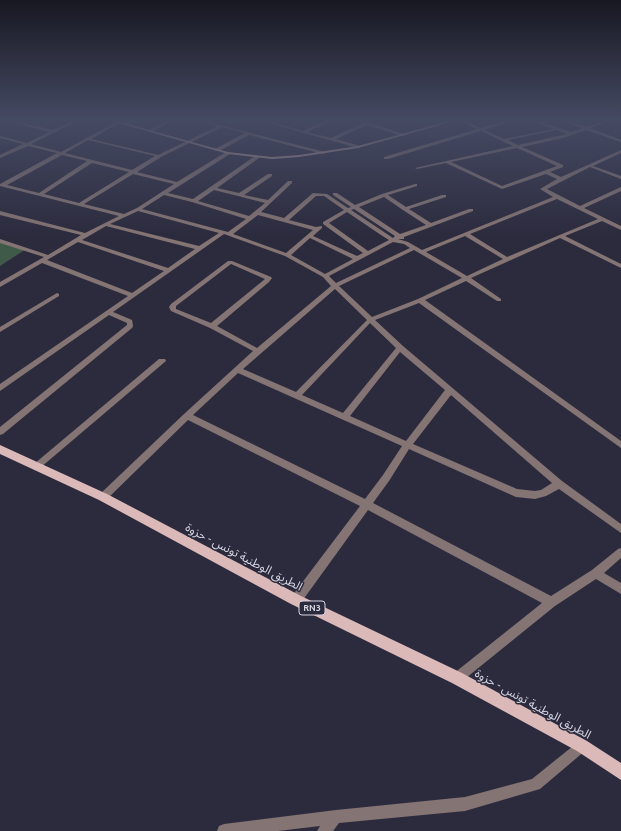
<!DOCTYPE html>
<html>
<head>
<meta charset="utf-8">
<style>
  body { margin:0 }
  canvas { display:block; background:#2c2b3e }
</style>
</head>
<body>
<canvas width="621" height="831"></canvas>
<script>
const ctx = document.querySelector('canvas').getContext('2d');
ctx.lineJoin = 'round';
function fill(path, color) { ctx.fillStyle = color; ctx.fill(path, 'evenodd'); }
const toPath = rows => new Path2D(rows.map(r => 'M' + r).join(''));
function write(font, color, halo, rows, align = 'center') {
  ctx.font = font + ' Ubuntu,"Noto Sans Arabic",sans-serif'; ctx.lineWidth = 3; ctx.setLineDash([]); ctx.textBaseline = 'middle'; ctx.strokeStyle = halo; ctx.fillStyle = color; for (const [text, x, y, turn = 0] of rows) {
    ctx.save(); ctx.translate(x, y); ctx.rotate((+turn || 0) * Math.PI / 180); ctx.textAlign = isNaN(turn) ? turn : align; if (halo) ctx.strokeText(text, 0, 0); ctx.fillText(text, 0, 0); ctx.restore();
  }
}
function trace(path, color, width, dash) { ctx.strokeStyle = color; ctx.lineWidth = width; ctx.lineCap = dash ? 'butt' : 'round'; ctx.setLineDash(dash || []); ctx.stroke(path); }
fill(toPath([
  [0,242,26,249,0,266]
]), '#405a49');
fill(toPath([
  [0,119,6,119,53,130,77,119,82,119,31,144,61,152,118,121,119,123,91,139,158,155,218,126,189,119,196,119,325,152,325,153,323,154,249,135,219,151,215,151,215,149,245,133,222,127,161,157,137,172,177,182,226,152,230,152,230,154,168,193,193,199,255,156,259,156,259,158,217,188,239,193,268,174,272,174,272,176,244,195,268,200,288,181,292,181,292,183,261,212,284,218,313,193,327,194,348,208,351,207,333,195,333,193,337,193,355,205,382,194,415,184,417,184,417,186,388,195,406,207,442,195,446,195,446,197,409,209,431,223,469,209,473,209,473,211,404,237,404,239,398,239,408,242,422,250,553,197,540,189,557,179,546,174,502,189,446,163,417,169,415,168,513,146,481,131,388,159,384,159,384,157,477,129,456,119,461,119,481,128,512,119,518,119,485,130,504,139,553,129,527,119,532,119,571,132,582,128,557,119,562,119,586,127,610,119,615,119,590,128,621,140,621,142,586,130,563,138,522,147,563,165,563,167,550,172,561,177,621,150,621,153,593,166,621,176,621,179,590,167,547,189,580,206,621,187,621,191,584,208,621,226,621,230,602,221,565,236,621,264,621,268,560,238,471,278,501,299,501,301,497,301,466,281,425,300,621,441,621,448,419,303,375,320,403,346,562,481,621,524,621,533,559,489,546,496,535,499,516,497,409,449,389,481,373,503,551,596,592,570,618,549,621,548,621,558,604,573,621,583,621,594,596,579,555,606,461,682,457,684,453,682,451,678,453,674,542,603,368,510,300,604,296,605,292,604,291,600,292,596,360,506,188,420,106,500,103,501,100,500,98,497,100,494,184,414,253,351,210,328,171,311,169,307,171,304,228,261,232,261,271,277,272,278,269,282,217,326,257,348,331,286,323,277,285,256,224,234,113,312,132,320,133,326,132,328,3,434,0,435,0,427,127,325,127,323,109,315,0,391,0,384,128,296,42,263,0,287,0,282,44,257,0,243,0,239,48,255,81,235,0,215,0,211,85,233,119,216,0,186,0,184,57,153,28,146,0,158,0,155,23,144,0,138,0,136,27,143,49,132,0,119],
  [557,130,567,134,518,145,508,140,557,130],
  [88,140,155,156,132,170,65,153,88,140],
  [517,148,557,166,502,186,451,162,517,148],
  [62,155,87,161,39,193,7,185,62,155],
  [92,163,129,172,79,203,44,194,92,163],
  [133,174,174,184,137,208,124,214,84,204,133,174],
  [214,190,238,196,265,203,249,216,198,201,214,190],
  [164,195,192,202,246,219,228,232,142,209,164,195],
  [316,196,324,196,344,210,323,222,323,224,363,253,357,256,313,236,322,228,322,226,316,227,289,220,316,196],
  [384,197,403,210,426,225,400,234,359,207,384,197],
  [557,199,598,219,507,257,470,234,557,199],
  [354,209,395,236,393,238,351,210,354,209],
  [138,211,219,233,199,246,110,224,138,211],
  [347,212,381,235,389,240,368,251,329,223,347,212],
  [258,215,313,230,286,253,233,234,258,215],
  [106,226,195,249,168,268,82,240,106,226],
  [465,236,503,259,467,276,426,252,465,236],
  [310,238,353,259,325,274,291,255,310,238],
  [78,242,164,271,132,293,47,260,78,242],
  [393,242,404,244,410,248,336,283,329,276,393,242],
  [414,250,462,278,418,299,372,317,339,286,414,250],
  [231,264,265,279,211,323,176,309,176,306,231,264],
  [335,289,367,320,296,392,243,369,335,289],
  [370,323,396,348,343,413,302,395,370,323],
  [400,352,445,390,406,441,350,416,400,352],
  [238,373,402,446,383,475,365,499,193,415,238,373],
  [451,395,552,483,541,490,535,491,517,489,413,444,451,395],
  [132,119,137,119,126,125,123,124,132,119],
  [170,119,175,119,151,132,148,131,170,119],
  [254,119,260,119,303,131,327,120,329,120,329,122,307,132,331,138,363,123,351,119,357,119,368,122,406,135,402,136,367,125,336,139,360,146,360,148,358,148,254,119],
  [57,293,59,294,59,296,0,332,0,327,57,293],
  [159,359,165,359,166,361,40,468,37,469,34,468,33,466,34,464,159,359],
  [582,740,586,742,588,746,586,750,540,789,465,811,339,823,333,831,317,831,320,826,278,831,217,831,219,826,224,824,336,810,465,797,532,779,578,742,582,740]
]), '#847473');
fill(toPath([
  [104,119,110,119,228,152,272,157,299,155,358,146,456,119,462,119,358,148,299,157,272,159,228,154,104,119]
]), '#b59b9a');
fill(toPath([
  [0,445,107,494,301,596,462,673,587,741,621,763,621,780,577,751,452,683,291,604,99,500,0,454,0,445]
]), '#dbb9b8');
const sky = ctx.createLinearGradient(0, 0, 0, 235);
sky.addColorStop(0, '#181822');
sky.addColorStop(0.51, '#454a63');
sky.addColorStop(1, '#454a6300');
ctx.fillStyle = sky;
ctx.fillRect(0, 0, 621, 235);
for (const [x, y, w] of [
  [312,608,26]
]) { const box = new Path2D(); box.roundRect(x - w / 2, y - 7, w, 14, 3); ctx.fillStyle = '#2c2b3e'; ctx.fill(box); trace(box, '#d5d4e1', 1); }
write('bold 9px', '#d5d4e1', null, [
  ["RN3",312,608]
]);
write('12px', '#d5d4e1', '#2c2b3e', [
  ["الطريق الوطنية تونس - حزوة",244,557,28],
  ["الطريق الوطنية تونس - حزوة",533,704,29]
]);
</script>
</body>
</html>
